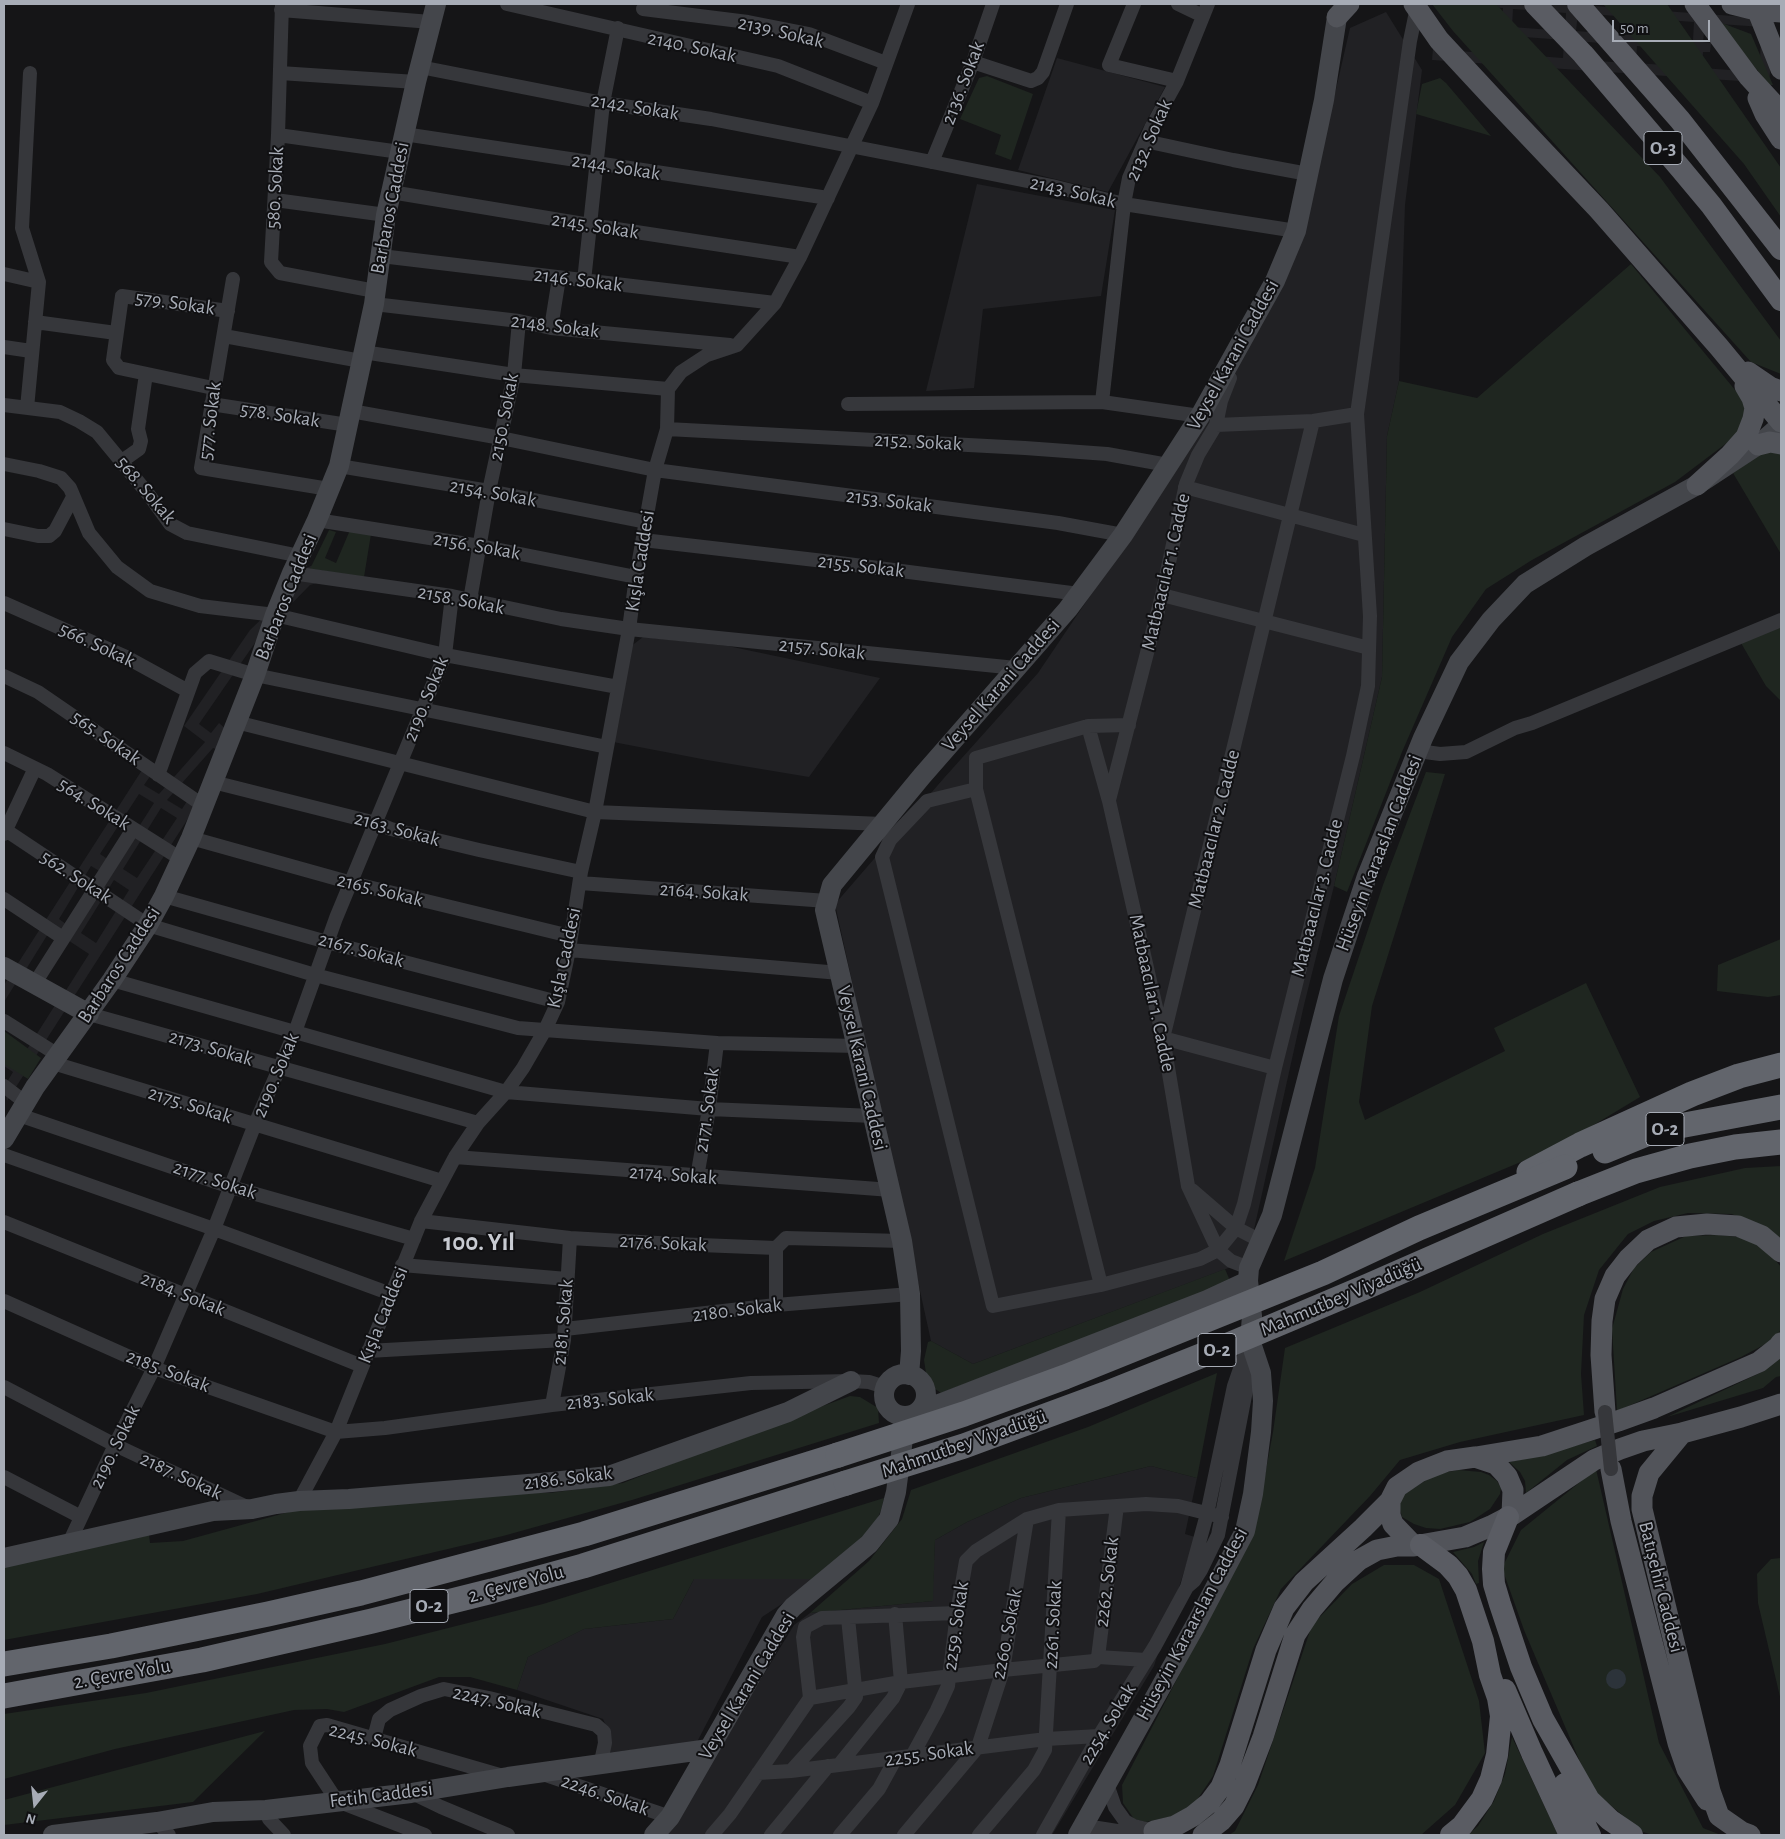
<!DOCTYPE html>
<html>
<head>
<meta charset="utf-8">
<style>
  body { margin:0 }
  #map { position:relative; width:1785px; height:1839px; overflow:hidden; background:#151517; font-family:"Alegreya Sans",sans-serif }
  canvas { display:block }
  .frame { position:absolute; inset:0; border:5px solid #a7acb6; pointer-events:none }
  .north { position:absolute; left:10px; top:1779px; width:50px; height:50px; -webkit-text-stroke:4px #101012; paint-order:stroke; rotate:196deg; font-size:14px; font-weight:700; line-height:20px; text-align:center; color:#a7acb6 }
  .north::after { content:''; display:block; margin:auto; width:18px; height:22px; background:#a7acb6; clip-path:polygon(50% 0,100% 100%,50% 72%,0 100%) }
  .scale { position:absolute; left:1612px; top:20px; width:98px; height:22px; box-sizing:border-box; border:2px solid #a7acb6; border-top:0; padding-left:6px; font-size:15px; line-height:18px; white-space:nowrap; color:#a7acb6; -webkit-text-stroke:4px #101012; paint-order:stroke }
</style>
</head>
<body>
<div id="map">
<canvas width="1785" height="1839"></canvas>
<div class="frame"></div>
<div class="north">N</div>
<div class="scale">50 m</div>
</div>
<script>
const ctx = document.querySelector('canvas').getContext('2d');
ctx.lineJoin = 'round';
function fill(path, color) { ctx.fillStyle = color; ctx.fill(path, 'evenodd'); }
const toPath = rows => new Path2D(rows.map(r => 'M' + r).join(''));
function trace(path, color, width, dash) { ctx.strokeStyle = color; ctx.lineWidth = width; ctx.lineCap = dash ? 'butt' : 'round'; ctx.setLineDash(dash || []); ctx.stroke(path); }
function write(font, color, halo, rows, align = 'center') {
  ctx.font = font + ' "Alegreya Sans",sans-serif'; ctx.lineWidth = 4; ctx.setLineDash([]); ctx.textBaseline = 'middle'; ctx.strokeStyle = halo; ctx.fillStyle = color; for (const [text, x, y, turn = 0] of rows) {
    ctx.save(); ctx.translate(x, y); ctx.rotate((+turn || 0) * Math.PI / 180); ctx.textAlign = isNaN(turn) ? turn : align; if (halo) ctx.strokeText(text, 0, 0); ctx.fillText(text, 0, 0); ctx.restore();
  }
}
fill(toPath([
  [1440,4,1567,4,1775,19,1769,83,1432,60,1434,37,1444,50,1500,54,1503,8],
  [1513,9,1566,13,1565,31,1512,27],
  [1578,13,1629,17,1628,35,1576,31],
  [1638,18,1694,22,1693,40,1693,41],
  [1705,23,1762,27,1759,72,1702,68,1703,52,1710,52,1711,43,1703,42],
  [1511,36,1564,40,1563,58,1510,54],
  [1575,41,1626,45,1625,63,1574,59],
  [1637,46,1693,51,1692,67,1636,63],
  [1386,12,1422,70,1405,205,1399,381,1387,436,1382,677,1334,886,1304,1005,1247,1261,973,1364,931,1341,835,904,944,778,1038,673,1189,449,1303,233,1350,28],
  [1057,58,1165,87,1108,192,1018,170],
  [977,184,1115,210,1101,296,983,309,974,388,926,391],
  [313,565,320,582,310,585,259,637,199,724,211,733,219,723,227,730,216,749,213,748,167,800,182,809,189,798,198,803,7,1101,4,1087,13,1072,4,1066,4,1053,19,1062,57,1002,19,978,4,1002,4,985,142,770,151,775,144,785,159,794,205,742,184,726,250,630,303,579,304,569],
  [139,794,154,803,115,864,100,854],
  [161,808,177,818,137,878,123,869],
  [91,866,106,875,73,929,59,919],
  [114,880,129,890,96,943,81,933],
  [51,929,89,954,63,995,25,971],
  [643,637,728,646,880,678,809,777,707,760,613,742,630,647],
  [1151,1466,1197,1478,1185,1534,1195,1537,1154,1666,1052,1835,659,1835,687,1800,794,1625,810,1613,932,1601,935,1540,967,1522,1021,1498],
  [694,1579,820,1579,762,1617,697,1742,606,1753,610,1735,603,1719,517,1690,528,1657,584,1629,673,1619]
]), '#212124');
fill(toPath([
  [1432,4,1496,4,1660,177,1781,341,1781,374,1751,362,1453,31],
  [1603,4,1667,4,1781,168,1781,217,1744,164],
  [1719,22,1751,34,1773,85,1769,85],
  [987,76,1033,94,1011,160,995,154,1001,135,960,119,979,78],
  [1440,78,1446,83,1491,136,1416,114,1422,84],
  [1631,264,1745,402,1746,422,1736,436,1675,482,1532,560,1486,589,1452,637,1402,752,1347,892,1334,886,1382,677,1387,436,1399,381,1477,398],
  [1768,447,1781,453,1781,554,1733,473],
  [329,530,336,532,325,558,336,563,350,530,371,534,364,577,310,569],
  [1781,626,1781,701,1766,686,1741,643],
  [1426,772,1445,774,1372,1006,1359,1102,1365,1120,1505,1051,1494,1028,1586,983,1640,1097,1559,1146,1284,1261,1315,1168,1339,1016,1383,885],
  [1781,939,1781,995,1768,997,1717,991,1718,965],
  [4,1031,41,1058,28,1079,4,1064],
  [1781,1166,1781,1238,1732,1214,1688,1213,1654,1221,1628,1234,1599,1270,1584,1315,1581,1374,1584,1415,1460,1442,1400,1460,1370,1496,1281,1589,1253,1649,1213,1776,1195,1803,1173,1816,1146,1822,1134,1819,1123,1803,1122,1785,1255,1529,1273,1432,1285,1348,1420,1292,1543,1234,1660,1187,1745,1168],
  [1719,1235,1748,1238,1766,1249,1781,1267,1781,1329,1775,1339,1741,1357,1617,1411,1612,1329,1623,1289,1634,1268,1651,1252,1686,1236],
  [1225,1269,1231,1283,941,1393,934,1388,926,1373,924,1360,928,1342,931,1341,973,1364],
  [1781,1356,1781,1376,1776,1377,1763,1388,1667,1417,1764,1371],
  [1217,1373,1197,1478,1151,1466,1021,1498,967,1522,935,1540,933,1601,810,1613,869,1561,902,1519,911,1490,1088,1427],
  [850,1396,860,1397,878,1408,879,1423,632,1500,503,1536,257,1594,4,1640,4,1566,149,1535,150,1543,183,1541,296,1510,502,1493,550,1493,623,1483,758,1430],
  [1595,1440,1597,1446,1567,1460,1526,1493,1525,1481,1520,1472,1509,1462,1538,1456],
  [1596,1469,1659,1743,1703,1828,1721,1835,1653,1835,1643,1832,1592,1790,1524,1630,1502,1568,1521,1530],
  [1459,1470,1481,1472,1489,1475,1497,1481,1501,1488,1500,1494,1490,1509,1470,1522,1440,1529,1426,1528,1414,1524,1402,1517,1399,1506,1404,1494,1436,1474],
  [884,1498,881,1510,873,1530,820,1579,694,1579,673,1619,584,1629,528,1657,517,1690,470,1677,439,1677,344,1712,327,1709,294,1710,115,1749,4,1779,4,1714,146,1693,385,1644,543,1604],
  [1484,1542,1478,1561,1479,1583,1476,1584,1472,1574,1453,1552,1474,1547],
  [1781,1558,1781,1701,1758,1603,1757,1574,1771,1559],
  [1384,1565,1414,1565,1439,1579,1479,1701,1485,1753,1455,1805,1421,1835,1229,1835,1235,1831,1258,1785,1312,1625,1352,1584],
  [265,1731,193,1802,4,1825,4,1800],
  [1512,1737,1558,1835,1468,1835,1478,1826,1494,1801,1505,1774]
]), '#1f2620');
fill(toPath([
  '1606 1679a10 10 0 1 1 20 0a10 10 0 1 1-20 0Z'
]), '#2c333a');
trace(toPath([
  [282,4,278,135,271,262,280,273,375,291],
  [507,4,778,66,872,103],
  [1134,4,1109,65,1177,81],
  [1178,4,1203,16],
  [643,9,748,22,809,34,886,63],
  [281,10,431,22],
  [973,62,1031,81,1038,78,1043,72,1067,4],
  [420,67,603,103,711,119,932,162,1052,186,1124,204,1296,231],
  [280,73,416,82],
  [404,134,828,198],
  [278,135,400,152],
  [1145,141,1233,160,1308,174],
  [932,162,973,62,993,4],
  [391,192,590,225,800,257],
  [275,200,386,215],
  [381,256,775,303],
  [4,274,39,282],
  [233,279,201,468,329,489],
  [584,281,603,103,618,28],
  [374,304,519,321,551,328,730,345],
  [35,322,116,333],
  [551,328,559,278],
  [224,336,361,361],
  [4,347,31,351],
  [363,352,514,375,668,389,681,372,707,355,737,345,775,303,800,257,872,103,908,4],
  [213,388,119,368,113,360,122,296,228,311],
  [1102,402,1124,204,1129,178,1151,128,1177,81,1208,4],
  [211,404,348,425],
  [848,404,1102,402,1200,416],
  [4,405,60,412,79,421,97,432,149,495,170,524,187,533,300,556],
  [27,408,39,282,22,228,30,73],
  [351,411,501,438,655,470,1058,523,1123,535],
  [1216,425,1313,421,1357,414],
  [667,429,1025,448,1107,454,1168,465],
  [122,461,139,449,141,441,138,429,146,374],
  [4,464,39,471,61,478,70,488,89,533,117,567,150,591,200,606,275,615,445,655,618,687],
  [339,466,489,491,646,522],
  [1185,487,1364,535],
  [317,520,480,546,636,577],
  [4,529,38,536,49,536,55,531,73,497],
  [643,540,824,561,1079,594],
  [292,573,452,596,561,619,629,629,1016,668],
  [1162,595,1369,648],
  [470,600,489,491,514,375,519,321],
  [4,603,126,657,188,691],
  [4,676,38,692,204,806],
  [236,722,595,812,882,824],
  [1129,725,1088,726,1109,801,1163,1038,1188,1186,1218,1250,1231,1261,1249,1268],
  [1418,751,1440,754,1466,752,1515,728,1532,723,1781,620],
  [4,753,47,774,181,859],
  [158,775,195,673,209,661,255,675,607,747],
  [213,782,376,823,391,829,479,850,581,872],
  [976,789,976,758,1088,726],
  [1109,800,1162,595,1186,484,1198,455,1216,425,1221,401,1230,378],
  [4,829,148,925,315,975,518,1028,717,1043,858,1046],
  [4,834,35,768],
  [191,838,352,883,570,936],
  [580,883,827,901],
  [164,896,327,942,558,1002],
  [4,899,63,938],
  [569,950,840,973],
  [112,980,506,1092,709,1109,873,1116],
  [35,983,133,829],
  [89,1014,478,1123],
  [4,1021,58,1055],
  [53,1063,442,1181],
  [1275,1068,1163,1038,1313,421],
  [4,1086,26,1103],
  [19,1115,231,1187,414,1239],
  [4,1155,214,1229,391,1294],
  [455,1157,891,1190],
  [697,1177,709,1109,717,1043],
  [1192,1190,1236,1228,1259,1240],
  [421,1221,570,1238,675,1244,776,1248,786,1238,902,1241],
  [4,1222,362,1366],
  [776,1248,776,1305],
  [402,1265,567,1279],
  [1101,1285,976,789,927,801,890,840,882,857,993,1306,1101,1285,1200,1259,1218,1250,1236,1228,1244,1204,1275,1068,1353,756,1368,686,1370,616,1357,414,1410,41,1417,7],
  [4,1301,154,1368,336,1432,385,1428,552,1405,751,1383,851,1381,869,1382,885,1387],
  [565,1329,776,1305,910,1294],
  [368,1351,564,1340],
  [4,1387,115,1445,247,1507],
  [552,1405,564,1340,570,1238],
  [4,1477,81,1517],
  [299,1501,336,1432,421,1221,455,1157,478,1123,506,1092,523,1068,545,1030,558,1002,569,950,581,872,595,812,629,629,636,577,655,470,667,429,668,389],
  [69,1543,115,1445,154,1368,214,1229,255,1124,295,1032,336,918,445,655,452,596],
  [1187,1587,1194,1581,1201,1570,1218,1535,1249,1375,1250,1353],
  [1098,1657,1117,1506],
  [810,1698,901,1682,1003,1670,1094,1661,1098,1657,1146,1660],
  [374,1738,379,1719,390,1710,421,1696,444,1689,489,1698,596,1725,604,1732,605,1743,600,1766],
  [912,1756,937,1710,948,1686,957,1613,966,1561,976,1551,1027,1519,1059,1510,1146,1504,1178,1506,1222,1517],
  [839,1765,893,1698,901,1682,895,1614],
  [791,1771,849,1707,856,1697,848,1618],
  [758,1773,791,1771,1046,1739,1099,1736],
  [543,1774,670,1817],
  [1107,1784,1115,1807,1125,1821,1134,1826,1146,1829],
  [412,1793,441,1807,508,1835],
  [266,1810,269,1819,284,1835],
  [157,1822,169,1835],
  [1081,1829,1098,1828,1130,1833,1154,1831],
  [425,1835,337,1801,312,1763,310,1746,320,1726,327,1725,503,1776],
  [712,1835,730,1814,810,1698,803,1637,805,1627,822,1618,957,1613],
  [771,1835,828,1766],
  [840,1835,879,1789,896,1758],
  [904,1835,978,1747,1003,1670,1027,1519],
  [979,1835,1034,1770,1045,1750,1059,1510],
  [1043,1835,1099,1736,1155,1646,1187,1587,1207,1514,1234,1386,1250,1340]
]), '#36373b', 14);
trace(toPath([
  [4,967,89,1014],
  [4,1139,35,1087,112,980,148,925,164,896,191,838,255,675,275,615,292,573,317,520,339,466,374,304,386,215,416,82,436,4],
  '884 1395a21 21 0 1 1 42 0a21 21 0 1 1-42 0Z',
  [909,1375,911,1351,910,1294,902,1241,825,910,832,885,922,776,1068,609,1123,535,1200,416,1275,281,1296,231,1324,100,1337,17],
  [923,1406,939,1404,1207,1300,1248,1281],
  [4,1558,213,1511,252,1509,276,1504,299,1501,349,1499,552,1482,609,1476,788,1412,851,1381],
  [53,1835,157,1822,213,1812,266,1810,411,1793,508,1777,709,1749],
  [654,1835,670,1817,786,1615,793,1607,869,1544,889,1519,896,1492,906,1416],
  [1078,1835,1195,1626,1245,1531,1253,1494,1261,1432,1263,1401,1261,1373,1250,1340,1252,1316,1248,1281,1249,1268,1272,1215,1333,979,1367,876,1423,738,1459,662,1491,620,1525,584,1586,546,1697,485,1758,445,1781,425]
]), '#44464b', 20);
trace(toPath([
  [1414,4,1439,40,1491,96,1599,210,1719,347,1781,422],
  [1695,4,1749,77,1781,112],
  [1732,4,1756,10,1781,12],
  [1755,4,1781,69],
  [1337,17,1349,4],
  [1758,98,1765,114,1781,139],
  [1748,372,1770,387,1781,391],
  [1758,445,1770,442,1781,444],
  [1697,485,1730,455,1746,437,1753,419,1755,408,1752,398,1745,386],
  [1605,1412,1601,1355,1602,1321,1605,1299,1615,1276,1629,1258,1648,1240,1676,1227,1707,1224,1738,1226,1762,1236,1781,1252],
  [1682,1433,1649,1473,1642,1496,1642,1509,1710,1791,1719,1816,1742,1832,1750,1835],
  [1476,1457,1542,1446,1618,1421,1654,1408,1759,1362,1778,1347,1781,1343],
  [1611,1469,1621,1521,1678,1743,1687,1769,1707,1800],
  [1390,1501,1390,1515,1393,1524,1414,1546],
  [1154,1831,1175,1826,1193,1816,1209,1803,1221,1787,1230,1765,1266,1650,1284,1608,1304,1582,1363,1528,1390,1501,1397,1487,1419,1472,1447,1461,1475,1457,1496,1464,1507,1476,1513,1490,1512,1515],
  [1203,1835,1221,1821,1234,1806,1245,1784,1263,1737,1295,1635,1312,1609,1335,1582,1359,1560,1377,1550,1397,1546,1414,1546,1465,1537,1491,1526,1512,1515,1594,1460,1620,1449,1643,1441,1682,1433,1741,1417,1781,1404]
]), '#52545a', 21);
trace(toPath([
  [1535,4,1583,54,1681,169,1711,205,1781,300],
  [1578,4,1680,120,1781,249],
  [1508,1517,1494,1552,1493,1569,1494,1584,1500,1604,1521,1667,1543,1719,1589,1800,1610,1820,1632,1835],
  [1421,1545,1448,1565,1458,1576,1466,1590,1483,1641,1490,1675,1498,1698,1501,1716,1497,1755,1491,1779,1482,1799,1462,1826,1451,1835],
  [1505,1690,1532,1753,1570,1835],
  [1565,1784,1590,1835]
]), '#5a5c63', 22);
trace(toPath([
  [1605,1151,1649,1133,1674,1127,1781,1107],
  [1529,1172,1580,1145,1692,1094,1739,1076,1781,1065],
  [1578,1194,1636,1171,1690,1156,1735,1147,1781,1142],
  [4,1664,111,1646,268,1614,361,1593,584,1534,838,1455],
  [4,1696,202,1660,372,1621,492,1591,583,1566,846,1483]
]), '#62656c', 25);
trace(toPath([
  [1605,1412,1611,1469]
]), '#36373b', 14);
trace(toPath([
  [838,1455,964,1414,1065,1377,1323,1273,1419,1228,1565,1167],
  [846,1483,964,1446,1105,1394,1233,1343,1368,1286,1578,1194]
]), '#62656c', 25);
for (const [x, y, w] of [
  [1663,148,38],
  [1665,1129,38],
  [1217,1350,38],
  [429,1606,38]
]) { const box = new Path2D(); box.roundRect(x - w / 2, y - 16.5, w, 33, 4); ctx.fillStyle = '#101012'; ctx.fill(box); trace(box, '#a7acb6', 1); }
write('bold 19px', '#a7acb6', null, [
  ["O-3",1663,148],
  ["O-2",1665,1129],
  ["O-2",1217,1350],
  ["O-2",429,1606]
]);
write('20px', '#a7acb6', '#101012', [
  ["2139. Sokak",781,32,13],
  ["2140. Sokak",692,47,12],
  ["2136. Sokak",963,83,-69],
  ["2142. Sokak",635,107,9],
  ["2132. Sokak",1149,140,-66],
  ["2144. Sokak",616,167,9],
  ["580. Sokak",275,188,-87],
  ["2143. Sokak",1073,192,13],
  ["Barbaros Caddesi",390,208,-79],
  ["2145. Sokak",595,226,9],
  ["2146. Sokak",578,280,7],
  ["579. Sokak",175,303,8],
  ["2148. Sokak",555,326,7],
  ["Veysel Karani Caddesi",1233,355,-61],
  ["578. Sokak",280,415,9],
  ["2150. Sokak",504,417,-79],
  ["577. Sokak",210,421,-83],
  ["2152. Sokak",918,442,3],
  ["568. Sokak",146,490,50],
  ["2154. Sokak",493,493,10],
  ["2153. Sokak",889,501,7],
  ["2156. Sokak",477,546,10],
  ["Kışla Caddesi",640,561,-81],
  ["2155. Sokak",861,566,7],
  ["Matbaacılar 1. Cadde",1166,572,-77],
  ["Barbaros Caddesi",286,597,-68],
  ["2158. Sokak",461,600,11],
  ["566. Sokak",97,645,25],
  ["2157. Sokak",822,649,6],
  ["Veysel Karani Caddesi",1001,685,-49],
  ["2190. Sokak",426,699,-68],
  ["565. Sokak",106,738,35],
  ["564. Sokak",94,804,32],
  ["2163. Sokak",397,829,15],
  ["Matbaacılar 2. Cadde",1214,829,-76],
  ["Hüseyin Karaaslan Caddesi",1379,853,-69],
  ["562. Sokak",76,877,33],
  ["2165. Sokak",380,890,14],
  ["2164. Sokak",704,892,4],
  ["Matbaacılar 3. Cadde",1317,898,-76],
  ["2167. Sokak",361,950,15],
  ["Kışla Caddesi",564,958,-78],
  ["Barbaros Caddesi",119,965,-57],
  ["Matbaacılar 1. Cadde",1152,993,78],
  ["2173. Sokak",211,1048,16],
  ["Veysel Karani Caddesi",862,1068,77],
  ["2190. Sokak",276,1075,-67],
  ["2175. Sokak",190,1105,17],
  ["2171. Sokak",707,1110,-82],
  ["2174. Sokak",673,1175,4],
  ["2177. Sokak",215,1180,18],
  ["2176. Sokak",663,1243,3],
  ["2184. Sokak",183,1294,22],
  ["Mahmutbey Viyadüğü",1341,1297,-23],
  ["2180. Sokak",737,1310,-7],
  ["Kışla Caddesi",383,1315,-68],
  ["2181. Sokak",563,1322,-85],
  ["2185. Sokak",168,1371,21],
  ["2183. Sokak",610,1399,-6],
  ["Mahmutbey Viyadüğü",964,1444,-19],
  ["2190. Sokak",115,1447,-64],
  ["2187. Sokak",181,1476,25],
  ["2186. Sokak",568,1478,-7],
  ["2262. Sokak",1107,1582,-83],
  ["2. Çevre Yolu",516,1584,-15],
  ["Batışehir Caddesi",1661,1587,76],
  ["Hüseyin Karaarslan Caddesi",1192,1624,-62],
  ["2261. Sokak",1053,1625,-87],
  ["2259. Sokak",956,1626,-82],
  ["2260. Sokak",1007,1634,-79],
  ["2. Çevre Yolu",122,1674,-10],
  ["Veysel Karani Caddesi",747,1686,-59],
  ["2247. Sokak",497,1702,13],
  ["2254. Sokak",1108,1724,-59],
  ["2245. Sokak",373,1740,14],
  ["2255. Sokak",929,1754,-8],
  ["Fetih Caddesi",381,1795,-7],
  ["2246. Sokak",605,1795,19]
]);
write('bold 25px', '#c8cbd2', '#101012', [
  ["100. Yıl",479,1242]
]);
</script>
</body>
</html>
